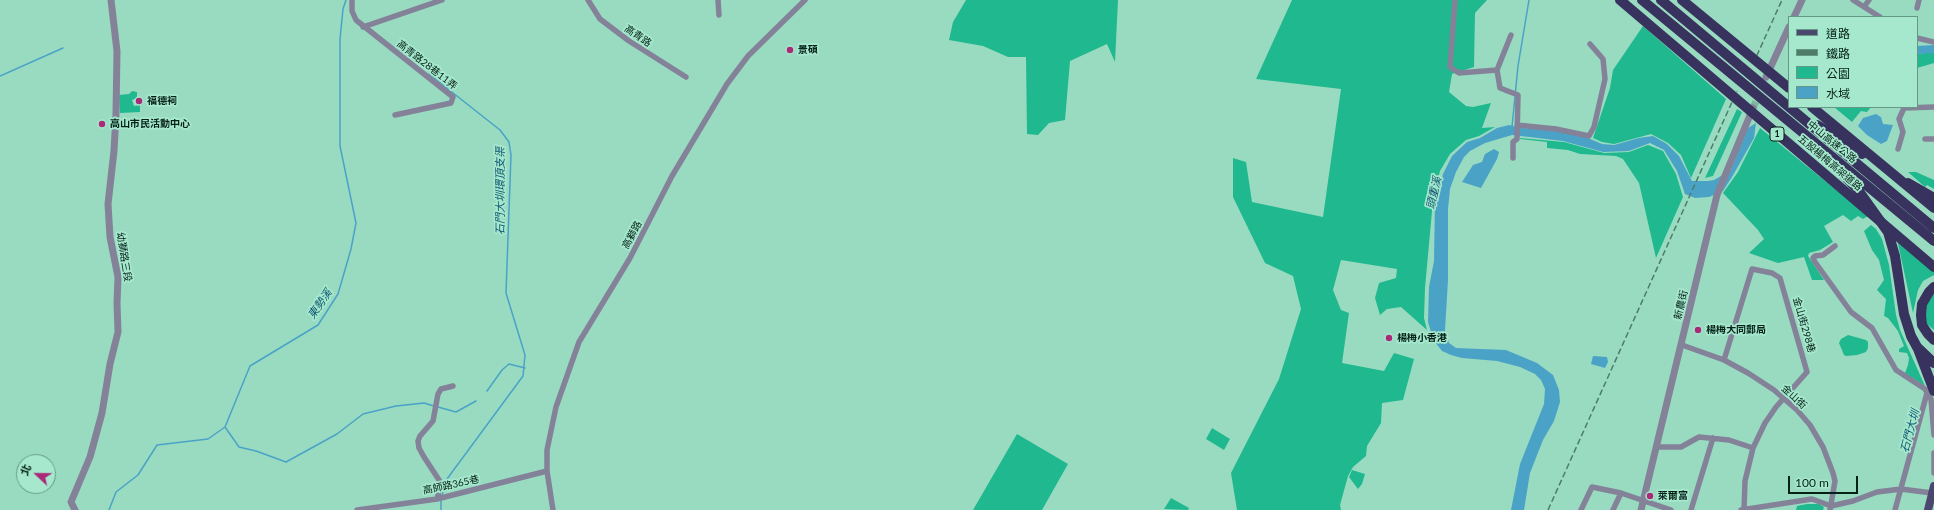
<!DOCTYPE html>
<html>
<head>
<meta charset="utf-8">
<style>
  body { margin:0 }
  #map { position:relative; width:1934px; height:510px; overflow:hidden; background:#99dbc1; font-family:Lato,"Noto Sans TC",sans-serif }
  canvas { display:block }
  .legend { position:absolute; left:1788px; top:16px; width:130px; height:92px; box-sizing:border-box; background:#a6e8ce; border:1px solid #669885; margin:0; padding:5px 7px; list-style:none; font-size:12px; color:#052118 }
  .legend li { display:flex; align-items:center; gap:8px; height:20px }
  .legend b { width:20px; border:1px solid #669885 }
  .north { position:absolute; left:16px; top:454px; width:40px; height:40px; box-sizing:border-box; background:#a6e8ce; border:1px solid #669885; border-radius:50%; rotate:292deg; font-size:11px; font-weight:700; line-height:16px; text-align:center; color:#052118 }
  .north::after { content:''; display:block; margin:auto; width:14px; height:18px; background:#aa2a78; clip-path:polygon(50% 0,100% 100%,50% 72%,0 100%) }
  .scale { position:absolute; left:1788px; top:476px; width:70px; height:18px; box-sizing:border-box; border:2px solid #052118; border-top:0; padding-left:5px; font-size:12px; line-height:14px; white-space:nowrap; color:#052118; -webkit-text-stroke:3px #a6e8ce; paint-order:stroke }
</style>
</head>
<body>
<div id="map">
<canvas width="1934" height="510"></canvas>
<ul class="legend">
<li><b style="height:5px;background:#4b476e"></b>道路</li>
<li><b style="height:5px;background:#4e7c6b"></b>鐵路</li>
<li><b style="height:11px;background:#20b88e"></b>公園</li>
<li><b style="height:11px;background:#4aa3c7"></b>水域</li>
</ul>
<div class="north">北</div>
<div class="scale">100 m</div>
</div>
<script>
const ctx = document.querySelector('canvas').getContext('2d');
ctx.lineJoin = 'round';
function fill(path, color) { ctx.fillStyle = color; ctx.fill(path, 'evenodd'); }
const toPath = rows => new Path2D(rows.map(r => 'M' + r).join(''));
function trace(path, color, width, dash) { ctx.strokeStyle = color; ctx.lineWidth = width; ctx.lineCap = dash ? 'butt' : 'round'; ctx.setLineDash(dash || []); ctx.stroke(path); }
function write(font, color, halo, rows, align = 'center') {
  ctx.font = font + ' Lato,"Noto Sans TC",sans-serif'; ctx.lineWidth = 3.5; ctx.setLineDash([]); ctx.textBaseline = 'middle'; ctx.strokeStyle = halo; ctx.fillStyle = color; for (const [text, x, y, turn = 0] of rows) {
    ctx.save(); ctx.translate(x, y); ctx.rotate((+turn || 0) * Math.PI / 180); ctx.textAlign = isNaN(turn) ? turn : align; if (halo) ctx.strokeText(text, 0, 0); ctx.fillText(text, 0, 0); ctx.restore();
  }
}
fill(toPath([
  [966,0,1118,0,1115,62,1107,44,1070,61,1065,120,1049,123,1038,135,1027,134,1026,57,1008,57,983,46,949,40,953,22],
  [1292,0,1487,0,1475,13,1474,67,1452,74,1449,92,1466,106,1473,107,1491,103,1482,128,1495,127,1479,136,1466,140,1450,154,1440,171,1433,200,1425,288,1424,318,1427,330,1401,307,1387,309,1380,315,1375,298,1379,283,1396,278,1397,269,1341,260,1333,290,1341,310,1349,313,1342,363,1384,371,1394,353,1414,359,1403,400,1382,403,1381,423,1367,446,1366,456,1353,467,1348,476,1340,505,1341,510,1237,510,1231,473,1279,379,1301,309,1293,276,1265,263,1233,197,1233,158,1246,162,1252,202,1323,217,1341,89,1256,79],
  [1643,26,1726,99,1691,178,1681,155,1668,143,1651,134,1614,144,1602,142,1593,138,1610,88,1613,70],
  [1934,52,1934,63,1917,68,1917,54],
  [132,91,137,92,137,98,132,100,134,106,140,105,140,112,120,113,119,95,129,94],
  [1834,107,1871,107,1867,112,1861,111,1852,122],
  [1737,109,1742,112,1713,176,1705,178],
  [1760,128,1868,216,1863,219,1858,216,1851,221,1843,215,1824,226,1833,242,1820,250,1809,253,1808,256,1824,280,1812,280,1804,257,1778,263,1749,253,1764,239,1758,230,1723,193,1738,172],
  [1520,138,1564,142,1604,153,1629,152,1648,145,1663,151,1676,174,1683,197,1656,258,1639,183,1623,159,1616,156,1580,154,1568,150,1547,148,1547,142,1520,139],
  [1908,172,1916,172,1934,180,1934,189,1927,185,1925,187],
  [1871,225,1876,229,1882,239,1889,265,1896,315,1900,330,1925,386,1905,373,1908,365,1909,358,1907,353,1899,352,1899,349,1904,346,1898,331,1888,318,1884,316,1886,299,1877,290,1884,280,1879,260,1872,250,1864,231],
  [1897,239,1934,272,1934,275,1923,281,1918,290,1913,313],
  [1934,291,1934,330,1926,323,1925,305],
  [1848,335,1866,340,1868,342,1868,348,1866,352,1857,355,1846,356,1844,355,1839,343,1841,339],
  [1212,428,1230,439,1224,450,1206,439],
  [1017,434,1068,464,1042,510,973,510],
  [1352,470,1365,474,1362,484,1358,489,1349,477],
  [1171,498,1189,508,1188,510,1164,509],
  [1807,504,1819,504,1824,507,1823,510,1796,510,1797,506]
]), '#20b88e');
fill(toPath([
  [1876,114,1881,117,1883,124,1893,125,1887,141,1881,144,1867,135,1858,126,1863,118],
  [1756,123,1754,138,1732,177,1723,191,1709,197,1695,198,1685,194,1677,171,1664,150,1650,143,1629,151,1603,152,1563,141,1512,135,1485,143,1470,151,1464,157,1456,172,1450,189,1448,209,1448,280,1445,330,1449,343,1456,348,1506,350,1537,363,1553,375,1559,390,1560,402,1554,421,1543,440,1530,473,1524,510,1511,510,1520,464,1544,404,1545,389,1541,380,1535,374,1520,367,1497,361,1462,358,1451,355,1442,351,1435,342,1431,332,1428,322,1429,287,1434,261,1435,200,1443,174,1452,156,1467,142,1480,138,1497,128,1509,125,1522,128,1555,130,1588,138,1602,144,1614,145,1639,138,1653,136,1667,144,1679,156,1692,181,1708,181,1714,180,1731,170,1748,128],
  [1494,149,1499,152,1497,159,1481,188,1462,182,1473,165,1482,162,1485,154],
  [1593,356,1607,357,1608,362,1605,368,1591,364]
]), '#4aa3c7');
trace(toPath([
  [429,74,500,130,509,142,511,155,506,293,525,355,523,376,447,479,442,495],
  [0,76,63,48],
  [1512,127,1518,66,1529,0],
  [487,391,502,370,509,364,525,368],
  [438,407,456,412,476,401],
  [225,427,239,447,256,451,286,462,337,434,363,414,396,406,424,403,434,406],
  [109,510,116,492,138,475,157,445,208,439,225,427,250,366,318,325,338,294,351,249,356,223,340,146,340,39,343,9,346,0],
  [441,510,441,499]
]), '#4aa3c7', 1.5);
trace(toPath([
  [1917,50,1934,49]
]), '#4aa3c7', 8);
trace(toPath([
  [1753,108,1760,92]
]), '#7bb69f', 7, [7, 3.5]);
trace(toPath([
  [352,0,352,11,356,20,453,97,451,103,395,115],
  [588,0,600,19,629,41,686,77],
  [718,0,719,15],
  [1455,0,1450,67,1459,73,1497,70,1511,35],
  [1853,0,1880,17],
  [1864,7,1869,0],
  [1917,8,1919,0],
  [363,27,442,0],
  [1917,38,1934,42],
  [1497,70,1500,88,1518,95,1517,139,1513,142,1513,158],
  [1517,125,1556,129,1589,136,1594,127,1605,79,1603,59,1590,44],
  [1925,139,1934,139],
  [1898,149,1903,132,1899,119,1904,108,1934,107],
  [1835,246,1823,255,1815,256,1813,258,1815,262,1851,312,1872,328,1896,370,1925,389,1931,399,1934,435],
  [1682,345,1724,360,1748,373,1774,390,1797,410,1810,425,1823,447,1833,473,1835,481,1830,510],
  [1724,360,1752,269,1772,273,1780,278,1807,372,1776,407,1765,423,1753,448,1745,481,1744,510],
  [1657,447,1681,447,1699,437,1729,440,1753,448],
  [1934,453,1934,473],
  [437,499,441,483,424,457,419,448,418,441,420,436,433,421,438,394,441,389,453,386],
  [357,510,437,499,547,471],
  [553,510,547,471,547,450,556,407,579,342,630,258,672,176,727,84,748,56,805,0],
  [1581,510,1592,487,1621,493,1671,510],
  [1613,510,1621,493],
  [1691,510,1713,438],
  [1741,510,1812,499,1831,506,1853,501,1877,492,1901,489,1932,493],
  [1895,510,1927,393]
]), '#848299', 5.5);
trace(toPath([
  [1794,17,1802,0],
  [1766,77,1789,27],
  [75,510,71,502,90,457,102,413,110,364,118,332,117,303,118,277,110,237,108,204,114,151,116,114,117,51,111,0],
  [1641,510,1717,195,1753,108]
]), '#848299', 7);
trace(toPath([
  [1928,510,1934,486]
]), '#4b476e', 8);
trace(toPath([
  [1642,0,1934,241],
  [1661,0,1789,107],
  [1789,107,1934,228],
  [1817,125,1840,138,1862,154],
  [1840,171,1858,190,1888,232,1895,256,1904,314,1911,336,1917,347,1934,363],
  [1908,183,1934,198],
  [1934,287,1929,292,1922,304,1921,315,1922,325,1928,334,1934,340],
  [1918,349,1934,391]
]), '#38325e', 10);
trace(toPath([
  [1753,64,1782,0],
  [1548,510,1737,91]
]), '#4e7c6b', 1.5, [6, 3]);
trace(toPath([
  [1620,0,1934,267],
  [1682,0,1789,88],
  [1812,107,1934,208]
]), '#38325e', 10);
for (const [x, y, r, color] of [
  [790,50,4,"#aa2a78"],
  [139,101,4,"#aa2a78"],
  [102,124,4,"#aa2a78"],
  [1698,330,4,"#aa2a78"],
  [1389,338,4,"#aa2a78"],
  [1650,496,4,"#aa2a78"]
]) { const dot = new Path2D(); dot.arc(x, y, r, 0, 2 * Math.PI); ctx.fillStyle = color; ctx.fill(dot); trace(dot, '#a6e8ce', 1.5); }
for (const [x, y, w] of [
  [1777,134,14]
]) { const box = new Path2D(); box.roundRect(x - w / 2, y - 7, w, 14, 3); ctx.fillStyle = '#a6e8ce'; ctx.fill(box); trace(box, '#052118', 1); }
write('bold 9px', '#052118', null, [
  ["1",1777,134]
]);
write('10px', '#052118', '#a6e8ce', [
  ["高青路",638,36,34],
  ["高青路28巷11弄",427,65,38],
  ["中山高速公路",1832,142,39],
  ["五股楊梅高架道路",1830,163,40],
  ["高獅路",632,235,-62],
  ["幼獅路三段",124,257,81],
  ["新農街",1681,305,-77],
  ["金山街298巷",1804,325,74],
  ["金山街",1794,397,42],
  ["高師路365巷",451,485,-12]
]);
write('bold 10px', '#052118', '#a6e8ce', [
  ["景碩",798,50],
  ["福德祠",147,101],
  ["高山市民活動中心",110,124],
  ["楊梅大同郵局",1706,330],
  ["楊梅小香港",1397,338],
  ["萊爾富",1658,496]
], 'left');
write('italic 11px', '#105872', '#a6e8ce', [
  ["石門大圳環頂支渠",500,191,-90],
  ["頭重溪",1434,193,-77],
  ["東勢溪",320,304,-55],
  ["石門大圳",1910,431,-75]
]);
</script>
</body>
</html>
